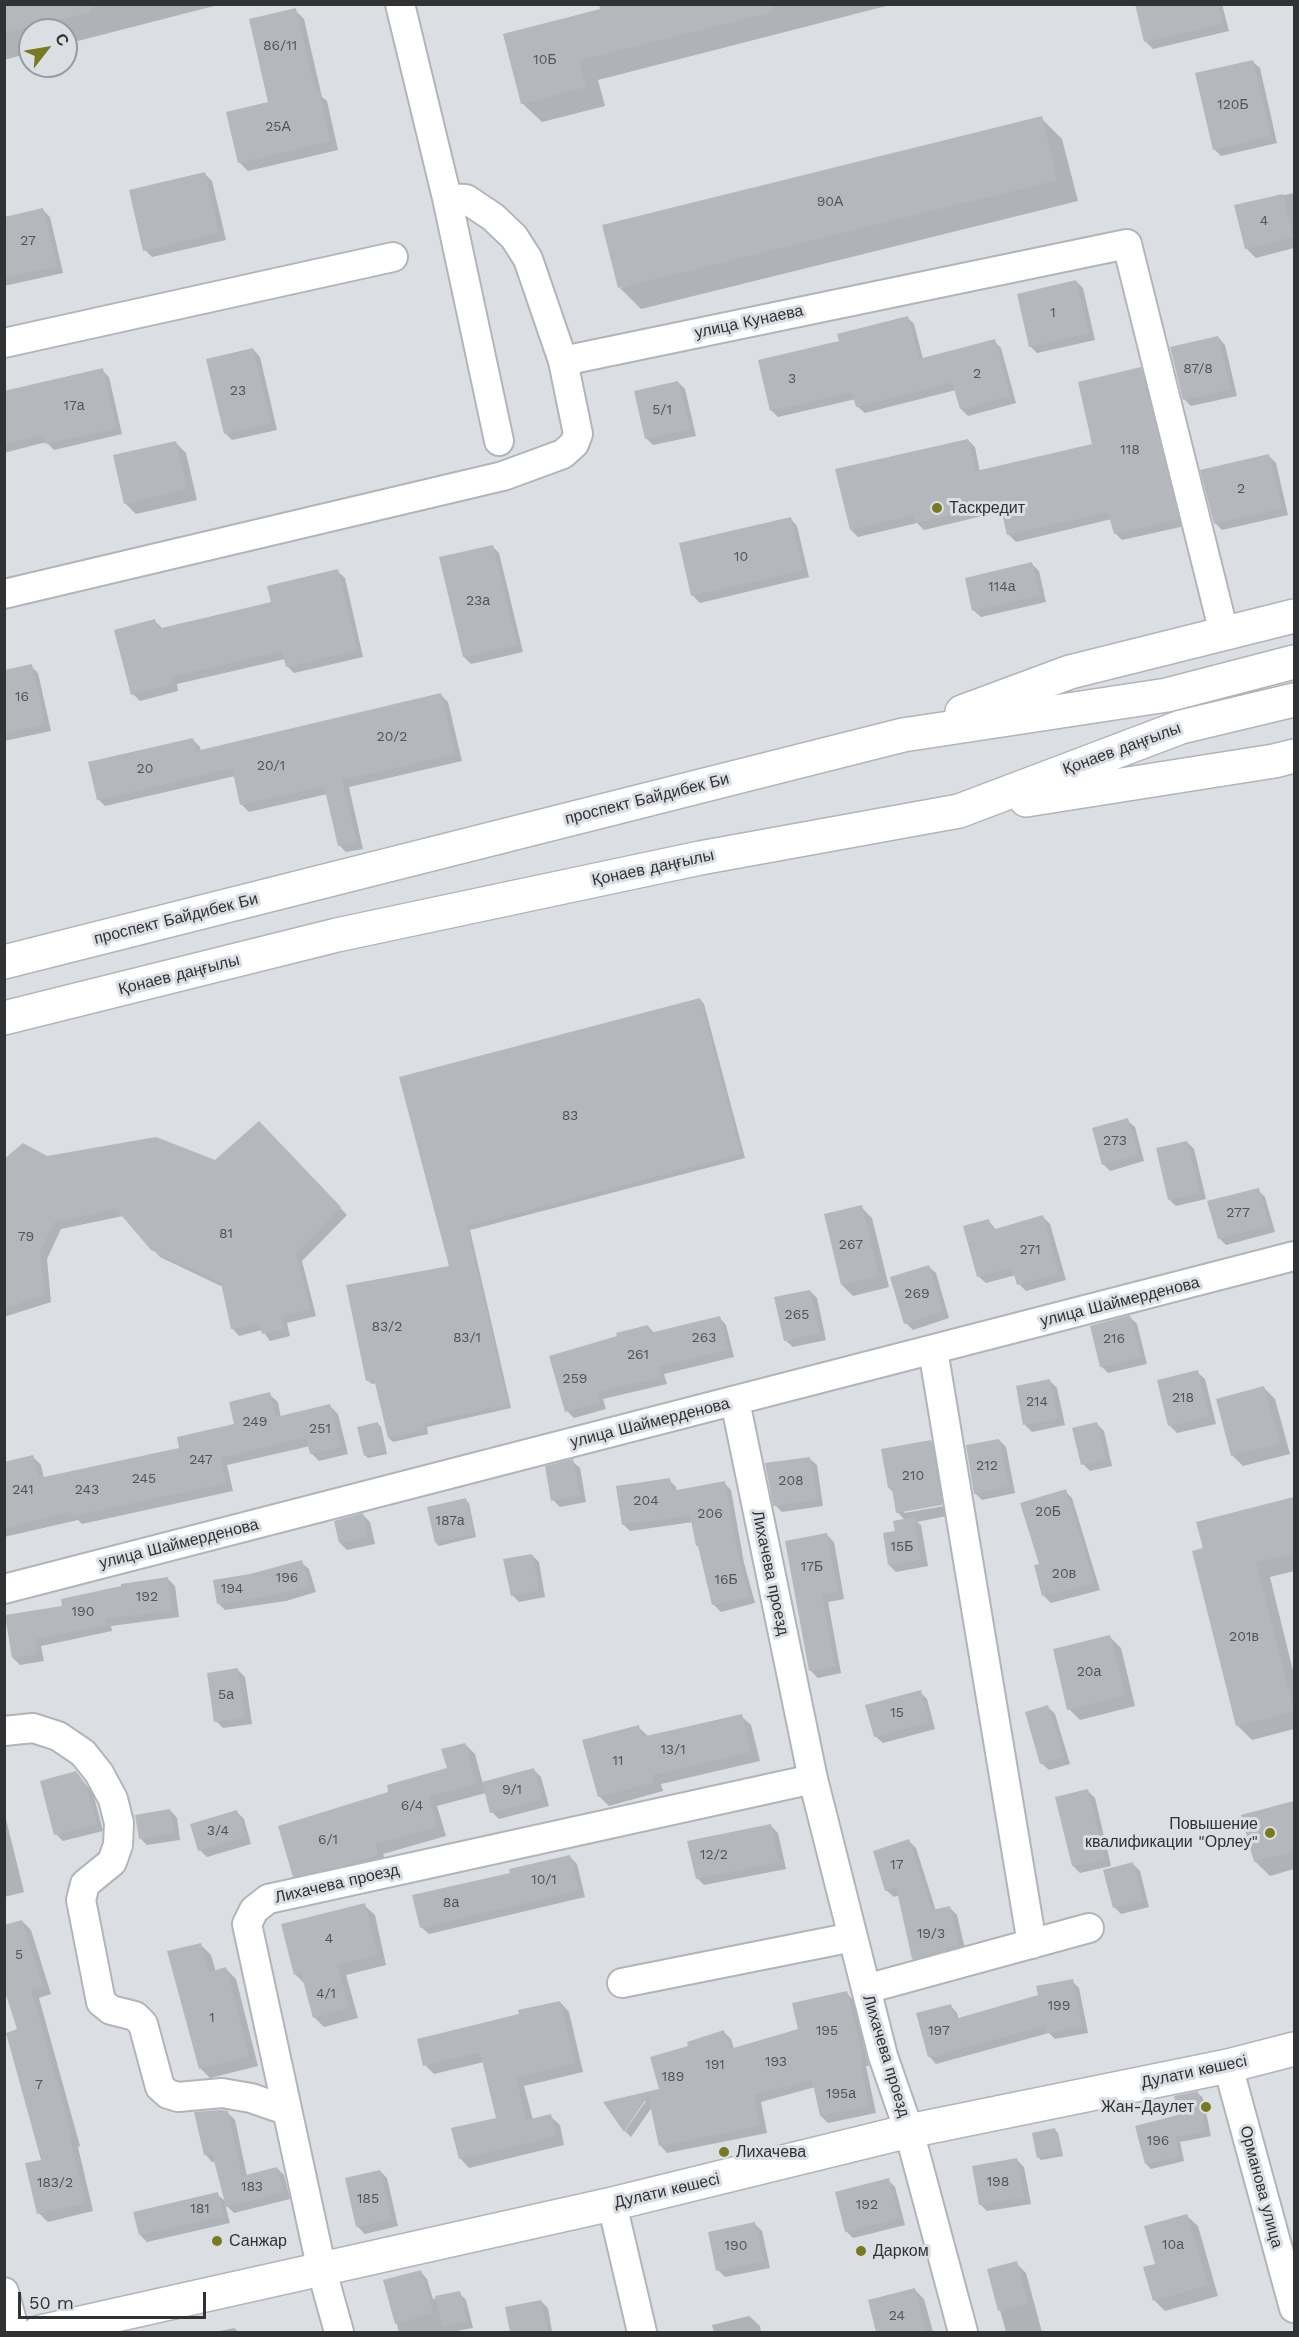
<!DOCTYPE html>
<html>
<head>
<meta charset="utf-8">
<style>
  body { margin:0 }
  #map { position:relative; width:1299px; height:2337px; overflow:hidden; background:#dbdfe4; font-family:"Work Sans",sans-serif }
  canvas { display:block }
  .frame { position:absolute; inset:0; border:6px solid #313234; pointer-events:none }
  .north { position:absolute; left:18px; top:18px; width:60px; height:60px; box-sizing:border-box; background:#dbdfe4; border:2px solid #979a9e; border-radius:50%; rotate:59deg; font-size:16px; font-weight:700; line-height:24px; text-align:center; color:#313234 }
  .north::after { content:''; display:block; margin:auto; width:21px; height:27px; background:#787921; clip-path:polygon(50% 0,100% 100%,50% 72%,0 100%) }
  .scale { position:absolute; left:18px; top:2292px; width:188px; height:27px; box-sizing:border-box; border:3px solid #313234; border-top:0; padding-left:8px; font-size:18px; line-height:21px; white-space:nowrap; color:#313234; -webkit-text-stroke:4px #dbdfe4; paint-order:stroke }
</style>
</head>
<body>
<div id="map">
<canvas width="1299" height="2337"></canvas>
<div class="frame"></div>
<div class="north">С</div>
<div class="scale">50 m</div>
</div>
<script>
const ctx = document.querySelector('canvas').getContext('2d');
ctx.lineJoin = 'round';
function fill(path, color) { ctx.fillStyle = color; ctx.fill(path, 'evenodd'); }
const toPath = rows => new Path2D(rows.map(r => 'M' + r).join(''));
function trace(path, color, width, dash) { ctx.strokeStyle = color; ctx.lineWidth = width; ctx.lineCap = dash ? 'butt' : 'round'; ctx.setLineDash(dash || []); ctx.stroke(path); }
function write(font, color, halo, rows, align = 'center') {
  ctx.font = font + ' "Work Sans",sans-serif'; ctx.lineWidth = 6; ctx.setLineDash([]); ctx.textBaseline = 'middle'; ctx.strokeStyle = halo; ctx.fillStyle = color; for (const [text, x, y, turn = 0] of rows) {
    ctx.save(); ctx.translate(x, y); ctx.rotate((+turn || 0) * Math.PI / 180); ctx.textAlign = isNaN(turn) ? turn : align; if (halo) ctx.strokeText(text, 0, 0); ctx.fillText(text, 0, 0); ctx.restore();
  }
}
fill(toPath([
  [4,4,222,4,66,44,66,30,30,30,30,53,4,60],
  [601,4,894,4,598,80,605,106,542,122,522,103,602,10],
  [1137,4,1222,4,1229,31,1153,49,1146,42],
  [295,10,304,19,322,97,327,101,338,150,248,171,239,162,270,103],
  [1252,61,1260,68,1277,143,1221,156,1214,149],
  [1041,118,1062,139,1078,201,641,309,620,288],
  [205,174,212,181,226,240,152,257,145,250],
  [1294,193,1294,248,1256,258,1246,248,1236,206],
  [43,210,50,217,63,273,4,286,4,218],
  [1076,281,1083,288,1095,340,1037,353,1030,346],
  [907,317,914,324,923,359,994,341,1001,348,1016,403,968,416,961,409,956,390,865,413,857,406,856,399,778,417,771,410,841,342],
  [1218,337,1225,345,1237,396,1191,406,1184,399],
  [253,349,260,357,277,430,232,440,225,433],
  [1140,369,1147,376,1185,526,1122,540,1115,533,1112,519,1016,542,1008,534,1003,511,924,530,917,523,858,537,851,530,968,440,975,447,980,472,1094,445],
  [102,370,109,377,122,434,54,450,46,442,4,453,4,395],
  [678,382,685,389,696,436,653,445,646,438],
  [175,442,186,453,197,500,136,514,125,503],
  [1269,456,1276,463,1288,515,1222,530,1215,523],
  [790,518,797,526,809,577,700,603,692,595],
  [492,546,499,553,523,652,471,664,464,657],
  [1032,564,1039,571,1046,602,981,617,973,610],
  [337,571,345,578,363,657,294,673,287,666,285,659,177,684,178,691,140,701,133,694,155,621,162,628,272,603],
  [31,666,38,673,51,731,4,741,4,672],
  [441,695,448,702,462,761,349,787,363,849,346,852,339,845,327,794,249,812,242,805,235,776,105,806,98,799,193,740,200,747,201,752],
  [700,999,704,1004,745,1158,470,1230,511,1408,427,1427,428,1434,393,1442,389,1438,376,1383,372,1384,367,1380,450,1268,400,1078],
  [1127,1120,1135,1127,1144,1161,1110,1171,1103,1164],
  [259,1123,347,1215,302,1261,316,1316,287,1323,290,1336,270,1341,262,1330,239,1336,232,1328,223,1287,160,1257,123,1216,61,1229,47,1259,51,1302,4,1317,4,1160,46,1158,215,1161],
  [1187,1142,1194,1149,1206,1199,1176,1206,1169,1199],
  [1258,1190,1265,1197,1275,1232,1226,1245,1219,1238],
  [861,1207,872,1218,889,1287,853,1296,842,1285],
  [1043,1217,1050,1224,1066,1280,1026,1291,1019,1284,1016,1275,986,1283,978,1276,989,1221,996,1230],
  [928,1266,936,1273,949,1318,913,1330,906,1323],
  [810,1291,817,1298,826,1340,793,1347,785,1340],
  [719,1317,726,1325,734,1357,664,1374,667,1384,603,1399,606,1409,574,1418,567,1411,648,1326,655,1334],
  [1130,1317,1137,1324,1147,1364,1108,1373,1101,1366],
  [1197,1372,1205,1379,1216,1424,1177,1433,1170,1426,1159,1381],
  [1050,1381,1057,1388,1065,1425,1032,1432,1025,1425],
  [1264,1388,1275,1399,1290,1454,1243,1466,1232,1455],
  [269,1394,278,1402,281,1418,330,1406,338,1414,348,1454,319,1461,311,1453,310,1446,227,1465,233,1491,82,1524,78,1520,4,1537,4,1464,33,1457,41,1465,44,1478,181,1449,236,1425],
  [378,1424,381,1427,387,1454,368,1458,365,1455],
  [1097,1424,1104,1431,1112,1466,1090,1471,1083,1464],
  [999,1440,1006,1447,1015,1493,982,1500,975,1493],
  [931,1441,942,1452,952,1515,917,1522,921,1525,928,1566,896,1572,889,1565,897,1533,905,1520,897,1512,894,1493,889,1488],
  [949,1502,950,1505,904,1513,904,1510],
  [809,1458,817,1465,823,1506,782,1512,775,1505],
  [572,1461,580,1468,586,1502,560,1507,553,1500],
  [669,1480,676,1487,677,1492,724,1483,731,1490,744,1563,755,1603,721,1612,714,1605,693,1522,630,1531,623,1524],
  [1065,1491,1072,1498,1100,1590,1051,1603,1044,1596,1040,1565],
  [1293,1499,1294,1571,1270,1577,1294,1675,1294,1729,1252,1740,1237,1725,1205,1549],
  [465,1500,469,1503,476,1537,439,1546,436,1543],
  [363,1515,370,1522,375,1544,347,1550,340,1543],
  [827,1535,834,1542,844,1599,828,1602,841,1673,818,1678,811,1671],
  [532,1555,539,1562,545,1597,519,1602,512,1595],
  [301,1562,309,1569,316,1592,286,1601,225,1610,218,1603],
  [168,1579,175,1586,179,1617,111,1626,112,1631,41,1646,44,1661,20,1665,13,1658,64,1607],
  [1110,1637,1121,1648,1135,1706,1080,1720,1069,1709],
  [238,1670,245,1677,252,1724,223,1728,216,1721],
  [920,1692,927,1699,935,1729,883,1743,875,1736],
  [1048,1707,1055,1714,1070,1764,1049,1770,1041,1763],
  [741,1716,751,1725,760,1761,661,1784,663,1791,609,1806,599,1796,638,1727,648,1736],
  [465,1744,475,1754,483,1784,534,1770,541,1777,549,1806,499,1819,492,1812,486,1793,437,1806,446,1836,383,1854,387,1864,304,1885,295,1876,448,1769],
  [76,1773,93,1793,103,1831,63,1841,56,1834],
  [1088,1791,1095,1798,1111,1866,1080,1873,1073,1866,1057,1798],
  [1294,1802,1294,1869,1270,1876,1255,1861,1243,1816],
  [170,1810,177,1818,180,1840,147,1845,140,1838],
  [4,1811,24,1892,4,1897],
  [237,1812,244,1819,251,1844,207,1857,200,1850],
  [771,1826,778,1833,786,1869,704,1885,697,1878],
  [909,1841,916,1848,936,1911,950,1908,957,1915,966,1953,920,1966,913,1959,899,1895,894,1897,886,1890],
  [570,1857,577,1864,585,1897,429,1934,421,1927,511,1874],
  [1133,1864,1140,1871,1149,1907,1121,1914,1114,1907],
  [364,1905,375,1915,386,1965,346,1975,358,2018,324,2027,314,2017,305,1984,295,1974],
  [22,1921,31,1930,51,1994,39,1998,80,2146,78,2147,93,2211,48,2222,39,2213,43,2161,18,2030],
  [201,1945,211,1955,216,1972,226,1969,236,1979,258,2066,210,2078,200,2068],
  [1072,1981,1079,1988,1088,2033,1055,2039,1049,2033,936,2064,929,2056,950,2005,957,2013,959,2020,1040,1997],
  [846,1992,853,2000,869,2066,866,2066,876,2113,828,2123,821,2116,815,2087,761,2102,767,2133,667,2153,660,2145,652,2107,631,2137,625,2131,646,2101,605,2103,661,2090,690,2047,724,2032,731,2039,734,2049,799,2030],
  [560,2002,569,2012,583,2072,524,2086,533,2120,550,2116,560,2125,564,2145,469,2168,460,2158,497,2119,484,2062,434,2074,425,2065,521,2016],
  [1198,2093,1203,2098,1211,2136,1180,2142,1184,2161,1151,2169,1146,2164],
  [227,2112,235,2120,247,2176,277,2168,284,2175,290,2199,234,2213,225,2204,230,2223,147,2242,140,2235,217,2194,226,2202,216,2161,212,2162,205,2154],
  [1055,2130,1058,2133,1063,2156,1041,2160,1038,2157],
  [1017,2160,1024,2167,1031,2204,987,2211,980,2204],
  [380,2171,387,2178,398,2226,365,2234,358,2227,347,2179],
  [888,2180,895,2187,905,2225,853,2238,846,2231],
  [1187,2216,1198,2226,1218,2296,1165,2311,1154,2300,1156,2265],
  [755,2224,762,2231,770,2268,725,2277,718,2270],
  [1016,2263,1026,2273,1042,2332,1006,2332,989,2270],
  [420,2271,427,2279,433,2299,459,2293,466,2300,473,2328,452,2332,399,2332,385,2281],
  [915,2290,924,2299,933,2332,878,2332,870,2301],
  [541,2301,548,2308,552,2332,511,2332,507,2308],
  [749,2316,760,2326,761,2332,714,2332,712,2325],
  [234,2328,239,2332,215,2332]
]), '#0003');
fill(toPath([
  [4,4,90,4,91,12,4,33],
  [599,4,771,4,772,12,579,60,586,87,521,104,503,34,600,9],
  [1135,4,1218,4,1222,24,1144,42],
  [296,8,315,91,319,91,330,141,238,163,226,112,268,102,249,19],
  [1253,60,1271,136,1213,150,1195,73],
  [1042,116,1057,180,618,288,602,225],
  [205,172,219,233,143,251,129,190],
  [1283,194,1293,237,1245,249,1234,205],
  [43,208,57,266,4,278,4,217],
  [1076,280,1089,333,1029,347,1017,294],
  [908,316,919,359,995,339,1010,396,960,409,952,382,856,407,852,392,770,411,758,360,839,341,837,334],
  [1218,336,1231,389,1183,400,1170,347],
  [253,348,271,423,224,434,206,359],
  [1141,367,1179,519,1114,534,1108,512,1007,535,1000,504,915,523,913,515,850,530,835,469,968,439,976,471,1092,444,1078,382],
  [103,368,116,428,45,444,43,435,4,444,4,391],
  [678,381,690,429,645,439,634,391],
  [176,441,187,489,124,504,113,455],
  [1269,454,1282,508,1214,524,1200,470],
  [791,517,803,570,691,596,679,543],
  [493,545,517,645,463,657,439,557],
  [1032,562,1040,595,972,611,965,578],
  [338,569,357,650,286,667,282,651,170,677,172,684,131,695,114,630,155,619,158,629,271,602,267,586],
  [32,664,45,724,4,733,4,670],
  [441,693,455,754,342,780,357,842,338,846,324,786,240,805,232,768,97,800,88,762,193,738,196,751],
  [700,998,741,1154,467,1226,508,1404,424,1423,425,1430,388,1438,374,1379,366,1381,346,1285,449,1266,399,1077],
  [1128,1118,1138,1154,1102,1165,1092,1128],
  [259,1121,341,1207,296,1254,310,1309,281,1316,284,1329,262,1334,259,1323,231,1329,221,1283,151,1250,116,1209,54,1222,40,1252,45,1295,4,1308,4,1159,23,1143,47,1156,156,1137,215,1160],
  [1187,1141,1200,1192,1168,1200,1156,1148],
  [1259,1188,1269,1225,1218,1239,1207,1201],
  [862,1205,879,1276,841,1285,824,1214],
  [1043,1215,1059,1273,1017,1285,1012,1267,977,1277,963,1226,989,1219,992,1230],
  [929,1265,943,1311,904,1324,890,1277],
  [810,1290,820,1333,784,1341,774,1297],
  [1130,1315,1141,1357,1100,1367,1090,1326],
  [720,1316,728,1350,658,1367,661,1377,597,1392,600,1402,565,1412,549,1356,617,1336,616,1333,648,1325,650,1333],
  [1198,1370,1209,1417,1168,1426,1157,1380],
  [1050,1379,1058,1418,1023,1425,1016,1386],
  [1264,1386,1280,1443,1231,1456,1216,1399],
  [270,1392,276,1417,330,1404,341,1447,310,1454,306,1437,220,1458,226,1483,72,1516,71,1512,4,1528,4,1462,33,1455,39,1478,179,1448,177,1437,234,1424,229,1402],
  [378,1422,385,1451,364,1456,357,1427],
  [1097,1422,1106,1459,1081,1465,1072,1428],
  [999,1439,1009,1486,974,1494,966,1445],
  [931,1440,942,1505,896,1513,892,1488,888,1488,881,1449],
  [810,1457,817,1499,773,1506,765,1463],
  [573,1459,580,1495,551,1501,545,1466],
  [670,1478,672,1491,725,1481,738,1555,749,1597,712,1605,698,1546,696,1546,690,1515,622,1525,616,1486],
  [1066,1489,1094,1583,1042,1596,1034,1565,1039,1564,1020,1503],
  [1294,1497,1294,1553,1256,1562,1294,1711,1236,1726,1192,1551,1203,1548,1196,1522],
  [466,1498,474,1534,435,1543,427,1507],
  [363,1513,368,1537,339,1543,334,1521],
  [914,1517,921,1560,888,1565,883,1533,895,1531,893,1521],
  [827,1533,838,1592,822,1595,835,1667,809,1671,785,1541],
  [532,1554,539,1590,511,1596,503,1559],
  [302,1560,309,1585,278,1594,217,1604,213,1580,250,1574],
  [168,1577,172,1610,105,1619,106,1625,35,1639,37,1654,12,1658,5,1615,62,1606,61,1599,121,1586,121,1584],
  [1110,1635,1125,1695,1067,1710,1053,1649],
  [238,1668,245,1717,214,1722,207,1673],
  [921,1690,929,1722,874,1737,865,1705],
  [1048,1705,1064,1757,1040,1764,1025,1712],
  [742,1714,751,1752,652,1775,654,1782,598,1797,582,1740,639,1725,642,1737],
  [465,1743,477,1784,429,1796,437,1827,375,1844,378,1855,342,1866,293,1877,278,1826,388,1792,387,1785,447,1768,441,1749],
  [534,1768,542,1799,490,1813,482,1782],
  [76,1771,86,1785,97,1824,54,1835,40,1781],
  [1088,1789,1105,1859,1072,1866,1055,1797],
  [1294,1801,1294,1851,1254,1862,1241,1815],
  [170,1809,174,1833,139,1839,135,1815],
  [237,1810,245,1837,198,1851,190,1824],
  [771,1824,779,1862,696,1879,687,1841],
  [909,1839,932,1910,950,1906,959,1946,912,1959,896,1887,885,1891,873,1851],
  [570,1855,579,1890,420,1928,412,1895,510,1873,509,1869],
  [1133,1862,1143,1900,1113,1908,1103,1870],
  [365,1903,377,1955,337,1965,349,2008,313,2018,301,1973,294,1975,281,1924],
  [22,1920,43,1986,31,1989,72,2137,70,2138,85,2203,37,2214,25,2163,41,2160,6,2033,17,2029,4,1989,4,1925],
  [201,1943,209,1972,226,1967,249,2056,199,2069,167,1951],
  [1073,1979,1082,2026,1046,2033,1045,2026,928,2057,916,2013,951,2004,955,2019,1038,1995,1036,1986],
  [847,1991,863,2059,860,2059,869,2106,820,2116,812,2079,754,2095,760,2126,659,2146,648,2096,624,2132,603,2102,659,2089,650,2057,688,2046,687,2042,724,2030,730,2049,798,2029,792,2003],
  [560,2001,575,2063,516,2077,526,2120,551,2114,556,2136,459,2159,451,2128,496,2118,480,2052,423,2066,417,2039,519,2014,518,2010],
  [1198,2091,1206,2131,1175,2137,1180,2156,1145,2164,1135,2126,1178,2115,1174,2096],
  [221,2110,228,2111,242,2176,277,2167,284,2192,226,2207,212,2153,204,2155,194,2112],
  [1055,2128,1061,2153,1037,2158,1032,2133],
  [1017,2158,1024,2197,979,2205,972,2166],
  [380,2170,391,2219,356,2227,345,2178],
  [889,2178,899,2218,845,2232,835,2192],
  [218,2192,224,2216,139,2235,133,2212],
  [1187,2214,1208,2285,1153,2301,1143,2267,1155,2264,1144,2226],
  [755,2222,764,2261,716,2271,708,2232],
  [1017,2261,1028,2303,998,2311,987,2269],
  [421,2270,433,2313,395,2324,383,2280],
  [915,2288,926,2332,876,2332,868,2300],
  [460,2291,467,2321,442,2326,435,2296],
  [541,2300,548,2332,510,2332,505,2307]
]), '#b4b8bd');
const minor = toPath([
  [400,4,447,198,499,441],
  [447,198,466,199,493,217,514,237,528,259,563,361,1127,244,1224,633],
  [4,343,393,257],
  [4,594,503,476,563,454,574,444,578,434,563,361],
  [933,1350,1032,1944],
  [735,1401,813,1779,883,2056,909,2131,963,2332],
  [4,1589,1294,1256],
  [4,1731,33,1728,58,1736,83,1753,99,1773,113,1799,119,1823,118,1845,112,1862,85,1884,81,1900,101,2002,111,2010,135,2016,143,2024,160,2087,168,2094,178,2097,222,2093,251,2098,286,2110],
  [622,1983,853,1937],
  [866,1989,1089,1928],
  [1228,2066,1294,2308],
  [612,2204,642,2332],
  [4,2292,15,2332],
  [339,2332,322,2271,247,1924,254,1910,268,1899,813,1779]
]);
const secondary = toPath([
  [40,2332,612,2204,909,2131,1228,2066,1294,2049]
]);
const primary = toPath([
  [962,712,1070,672,1294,616],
  [1026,800,1274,761,1294,756],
  [4,962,903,735,1167,695,1294,662],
  [4,1018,337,935,700,858,959,811,1181,727,1294,700]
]);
trace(minor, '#b1b5ba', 32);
trace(secondary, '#b1b5ba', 36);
trace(primary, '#b1b5ba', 36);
trace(minor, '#fff', 28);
trace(secondary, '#fff', 33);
trace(primary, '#fff', 33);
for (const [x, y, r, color] of [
  [937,508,6,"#787921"],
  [1270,1833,6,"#787921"],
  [1206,2107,6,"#787921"],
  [724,2152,6,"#787921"],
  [217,2241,6,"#787921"],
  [861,2251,6,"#787921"]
]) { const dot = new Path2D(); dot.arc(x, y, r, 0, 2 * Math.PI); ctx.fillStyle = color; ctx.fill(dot); trace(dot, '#dbdfe4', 2); }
write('14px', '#525456', null, [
  ["86/11",280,46],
  ["10Б",545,60],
  ["120Б",1233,105],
  ["25А",278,127],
  ["90А",830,202],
  ["4",1264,221],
  ["27",28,241],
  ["1",1053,313],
  ["87/8",1198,369],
  ["2",977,374],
  ["3",792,379],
  ["23",238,391],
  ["17а",74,406],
  ["5/1",662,410],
  ["118",1130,450],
  ["2",1241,489],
  ["10",741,557],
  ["114а",1002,587],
  ["23а",478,601],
  ["16",22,697],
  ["20/2",392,737],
  ["20/1",271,766],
  ["20",145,769],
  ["83",570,1116],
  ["273",1115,1141],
  ["277",1238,1213],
  ["81",226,1234],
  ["79",26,1237],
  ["267",851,1245],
  ["271",1030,1250],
  ["269",917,1294],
  ["265",797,1315],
  ["83/2",387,1327],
  ["83/1",467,1338],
  ["263",704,1338],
  ["216",1114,1339],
  ["261",638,1355],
  ["259",575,1379],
  ["218",1183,1398],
  ["214",1037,1402],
  ["249",255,1422],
  ["251",320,1429],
  ["247",201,1460],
  ["212",987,1466],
  ["210",913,1476],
  ["245",144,1479],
  ["208",791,1481],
  ["241",23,1490],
  ["243",87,1490],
  ["204",646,1501],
  ["20Б",1048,1512],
  ["206",710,1514],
  ["187а",450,1521],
  ["15Б",902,1547],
  ["17Б",812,1567],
  ["20в",1064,1574],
  ["196",287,1578],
  ["16Б",726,1580],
  ["194",232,1589],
  ["192",147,1597],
  ["190",83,1612],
  ["201в",1244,1637],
  ["20а",1089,1672],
  ["5а",226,1695],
  ["15",897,1713],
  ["13/1",673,1750],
  ["11",618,1761],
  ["9/1",512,1790],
  ["6/4",412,1806],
  ["3/4",218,1831],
  ["6/1",328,1840],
  ["12/2",714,1855],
  ["17",897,1865],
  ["10/1",544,1880],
  ["8а",451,1903],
  ["19/3",931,1934],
  ["4",329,1939],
  ["5",19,1955],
  ["4/1",326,1994],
  ["199",1059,2006],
  ["1",212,2018],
  ["195",827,2031],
  ["197",939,2031],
  ["193",776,2062],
  ["191",715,2065],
  ["189",673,2077],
  ["7",39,2085],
  ["195а",841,2094],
  ["196",1158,2141],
  ["198",998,2182],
  ["183/2",55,2183],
  ["183",252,2187],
  ["185",368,2199],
  ["192",867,2205],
  ["181",200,2209],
  ["10а",1173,2245],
  ["190",736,2246],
  ["24",897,2316]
]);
write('16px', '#313234', '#dbdfe4', [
  ["улица Кунаева",749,322,-12],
  ["Қонаев даңғылы",1122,749,-20],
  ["проспект Байдибек Би",647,799,-14],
  ["Қонаев даңғылы",653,868,-12],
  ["проспект Байдибек Би",176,919,-14],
  ["Қонаев даңғылы",179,975,-14],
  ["улица Шаймерденова",1120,1302,-14],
  ["улица Шаймерденова",650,1423,-14],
  ["улица Шаймерденова",179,1544,-14],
  ["Лихачева проезд",770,1573,78],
  ["Лихачева проезд",337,1884,-13],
  ["Лихачева проезд",886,2056,73],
  ["Дулати көшесі",1194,2072,-12],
  ["Орманова улица",1261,2187,75],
  ["Дулати көшесі",667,2191,-13]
]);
write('16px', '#313234', '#dbdfe4', [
  ["Таскредит",949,508],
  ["Повышение",1258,1824,"right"],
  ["квалификации \"Орлеу\"",1258,1842,"right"],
  ["Жан-Даулет",1194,2107,"right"],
  ["Лихачева",736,2152],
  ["Санжар",229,2241],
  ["Дарком",873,2251]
], 'left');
</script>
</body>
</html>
